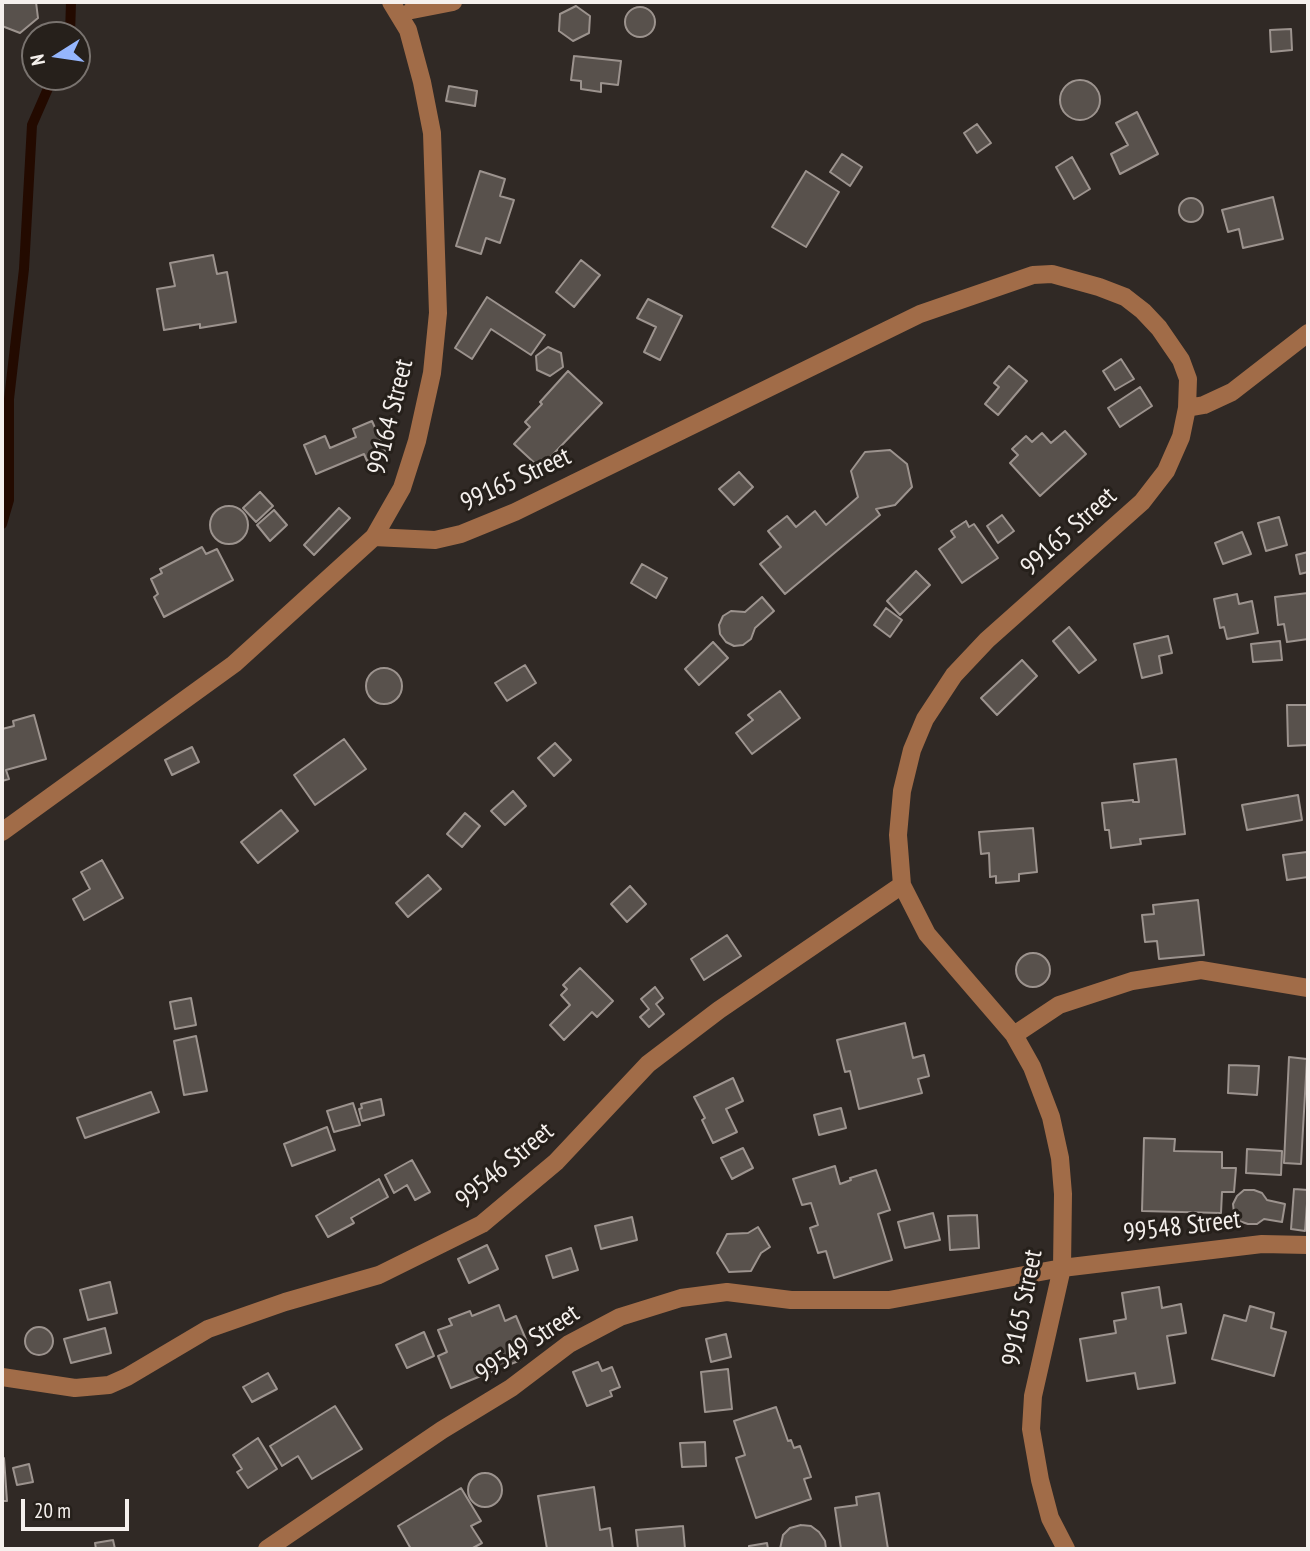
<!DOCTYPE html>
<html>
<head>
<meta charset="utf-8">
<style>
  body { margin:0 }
  #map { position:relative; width:1310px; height:1551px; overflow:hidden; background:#302925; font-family:"PT Sans Narrow",sans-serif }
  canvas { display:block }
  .frame { position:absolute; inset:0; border:4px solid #f5f0ed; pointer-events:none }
  .north { position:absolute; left:21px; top:21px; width:70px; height:70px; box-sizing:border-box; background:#26201b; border:2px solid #79736f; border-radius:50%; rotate:258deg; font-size:19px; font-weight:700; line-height:28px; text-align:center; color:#f5f0ed }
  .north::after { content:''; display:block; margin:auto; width:24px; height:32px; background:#95b6fd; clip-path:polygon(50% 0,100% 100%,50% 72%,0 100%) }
  .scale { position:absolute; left:21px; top:1499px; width:108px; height:32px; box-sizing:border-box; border:4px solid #f5f0ed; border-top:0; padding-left:9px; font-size:21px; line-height:24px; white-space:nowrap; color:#f5f0ed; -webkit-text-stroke:5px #26201b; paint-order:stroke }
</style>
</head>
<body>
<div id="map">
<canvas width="1310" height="1551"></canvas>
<div class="frame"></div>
<div class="north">N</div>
<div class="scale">20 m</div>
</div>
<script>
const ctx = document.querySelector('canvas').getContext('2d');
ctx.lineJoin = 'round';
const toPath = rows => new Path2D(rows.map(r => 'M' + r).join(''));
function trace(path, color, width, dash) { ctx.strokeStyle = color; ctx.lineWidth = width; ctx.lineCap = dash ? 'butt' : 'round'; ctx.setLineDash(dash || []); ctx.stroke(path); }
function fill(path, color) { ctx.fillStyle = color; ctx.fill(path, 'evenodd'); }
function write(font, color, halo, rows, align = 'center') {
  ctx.font = font + ' "PT Sans Narrow",sans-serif'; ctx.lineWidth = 6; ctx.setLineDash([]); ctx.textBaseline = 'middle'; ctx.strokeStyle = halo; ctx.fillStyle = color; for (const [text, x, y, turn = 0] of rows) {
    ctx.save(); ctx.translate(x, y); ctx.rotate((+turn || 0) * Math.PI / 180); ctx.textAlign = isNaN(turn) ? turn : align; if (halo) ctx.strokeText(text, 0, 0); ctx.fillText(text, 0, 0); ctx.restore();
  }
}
trace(toPath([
  [70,35,71,2],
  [2,524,9,500,9,399,24,269,32,125,53,77]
]), '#230a00', 10);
const building = toPath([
  [2,2,36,2,38,18,20,33,2,26,2,2],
  [576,6,590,16,589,33,573,41,559,31,560,14,576,6],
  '625 22a15 15 0 1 1 30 0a15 15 0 1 1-30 0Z',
  [1291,29,1292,50,1271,52,1270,30,1291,29],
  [574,56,621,61,618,85,601,83,601,92,581,89,581,81,571,80,574,56],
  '1060 100a20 20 0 1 1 40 0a20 20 0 1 1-40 0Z',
  [449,86,477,91,475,106,446,101,449,86],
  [1137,112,1158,154,1120,174,1111,154,1128,145,1116,123,1137,112],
  [977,124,991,143,977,153,964,133,977,124],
  [842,154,862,167,850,186,830,172,842,154],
  [1072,157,1090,189,1074,199,1056,167,1072,157],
  [480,171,505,179,500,196,514,200,500,243,486,238,481,254,456,246,480,171],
  [806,171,839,192,806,247,772,227,806,171],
  [1273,197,1283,239,1243,248,1239,229,1228,232,1222,210,1273,197],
  '1179 210a12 12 0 1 1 24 0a12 12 0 1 1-24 0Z',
  [213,255,217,274,227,272,236,322,200,328,200,324,164,330,157,289,175,286,170,263,213,255],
  [581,260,600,275,574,307,556,292,581,260],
  [487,297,545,335,531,355,491,329,472,359,455,348,487,297],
  [648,299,682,316,660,360,644,352,656,327,637,318,648,299],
  [548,347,561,353,563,367,550,376,537,370,536,356,548,347],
  [1121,359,1134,379,1115,390,1103,371,1121,359],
  [1009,366,1027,381,998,415,985,404,999,387,994,383,1009,366],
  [568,371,602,403,540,468,514,444,530,427,525,422,542,404,540,402,568,371],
  [1140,387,1152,406,1120,427,1108,408,1140,387],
  [372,421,386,453,367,461,364,454,316,474,304,445,325,436,330,448,356,437,353,429,372,421],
  [1065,431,1086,454,1040,496,1010,463,1018,455,1012,449,1026,436,1032,442,1042,433,1051,443,1065,431],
  [890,450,907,464,912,487,895,505,876,509,880,515,785,594,760,564,781,547,768,531,787,516,796,527,815,511,826,525,858,497,851,471,865,452,890,450],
  [739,472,753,487,734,505,719,489,739,472],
  [260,492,273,506,256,522,243,508,260,492],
  '210 525a19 19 0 1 1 38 0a19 19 0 1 1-38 0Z',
  [339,508,350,518,314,555,304,545,339,508],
  [274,510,287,525,270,541,257,525,274,510],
  [1002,515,1014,531,998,543,987,526,1002,515],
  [1279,517,1287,545,1266,551,1258,523,1279,517],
  [966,521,969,527,974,524,998,558,962,583,939,549,955,537,951,531,966,521],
  [1242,532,1251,554,1223,564,1215,543,1242,532],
  [202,547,206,554,217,549,233,580,164,617,154,597,158,594,151,579,162,573,160,569,202,547],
  [1308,552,1308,572,1300,574,1296,555,1308,552],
  [642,564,667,578,656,598,631,583,642,564],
  [916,571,930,585,900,615,887,601,916,571],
  [1308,593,1308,639,1287,642,1284,624,1278,625,1275,597,1308,593],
  [1237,594,1239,604,1252,601,1258,633,1227,639,1224,627,1220,628,1214,599,1237,594],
  [762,597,774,611,755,628,751,639,743,645,734,646,726,642,720,634,719,625,723,616,731,611,745,612,762,597],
  [886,608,902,620,890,637,874,625,886,608],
  [1069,627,1096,660,1079,673,1053,641,1069,627],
  [1168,636,1172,653,1159,656,1162,673,1142,678,1134,644,1168,636],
  [1280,641,1282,660,1253,662,1251,644,1280,641],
  [713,642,728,658,699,685,685,669,713,642],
  [1022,660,1037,676,997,715,981,698,1022,660],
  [525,665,536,683,507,701,495,683,525,665],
  '366 686a18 18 0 1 1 36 0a18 18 0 1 1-36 0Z',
  [780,691,800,718,752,754,736,733,753,720,748,715,780,691],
  [1287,705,1308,705,1308,745,1288,746,1287,705],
  [34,715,46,759,6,770,9,779,2,781,2,729,14,726,13,721,34,715],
  [344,739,366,769,315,805,294,775,344,739],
  [555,743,571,760,554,776,538,758,555,743],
  [192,747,199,762,172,775,165,760,192,747],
  [1176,759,1185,834,1140,839,1141,844,1111,848,1109,830,1105,830,1102,803,1133,800,1133,802,1139,802,1134,764,1176,759],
  [513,791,526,806,505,825,491,811,513,791],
  [1298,795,1302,820,1247,830,1242,805,1298,795],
  [281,810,298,831,258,863,241,842,281,810],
  [465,813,480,826,462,847,447,834,465,813],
  [1033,828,1037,872,1019,874,1019,881,996,883,996,876,990,877,989,853,981,854,979,832,1033,828],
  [1307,852,1308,877,1287,880,1283,855,1307,852],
  [102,860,123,898,84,920,73,899,90,889,81,872,102,860],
  [428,875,441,889,408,917,396,903,428,875],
  [630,886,646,904,627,922,611,904,630,886],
  [1198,900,1204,955,1159,959,1157,941,1145,942,1142,915,1154,914,1153,905,1198,900],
  [727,935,741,956,704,980,691,959,727,935],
  '1016 970a17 17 0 1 1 34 0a17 17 0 1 1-34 0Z',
  [580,968,613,1001,597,1017,592,1012,564,1040,550,1025,570,1005,561,995,567,989,563,985,580,968],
  [655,987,663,998,656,1004,664,1014,649,1027,640,1017,649,1009,641,999,655,987],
  [191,998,196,1025,175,1029,170,1002,191,998],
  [905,1023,913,1058,924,1055,929,1076,918,1079,922,1093,859,1109,850,1071,845,1072,837,1040,905,1023],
  [196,1036,207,1091,184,1095,174,1041,196,1036],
  [1289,1057,1307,1059,1301,1164,1284,1163,1289,1057],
  [1229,1065,1259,1066,1257,1095,1228,1093,1229,1065],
  [733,1078,743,1101,726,1109,737,1132,713,1143,702,1120,705,1118,694,1097,733,1078],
  [151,1092,159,1112,85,1138,77,1118,151,1092],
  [381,1099,384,1115,362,1121,359,1109,362,1108,361,1104,381,1099],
  [353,1103,360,1125,334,1132,327,1111,353,1103],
  [841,1108,846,1128,819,1135,814,1115,841,1108],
  [327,1127,335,1150,292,1166,284,1144,327,1127],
  [1144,1138,1175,1139,1174,1151,1222,1152,1222,1168,1236,1168,1234,1192,1222,1192,1221,1213,1142,1211,1144,1138],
  [743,1148,753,1168,732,1179,721,1158,743,1148],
  [1247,1149,1282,1151,1281,1175,1246,1173,1247,1149],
  [412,1160,430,1192,415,1200,407,1185,394,1193,385,1175,412,1160],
  [835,1166,840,1184,851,1180,850,1178,876,1170,890,1210,878,1214,892,1260,834,1278,826,1251,818,1253,810,1228,818,1225,811,1203,802,1205,793,1179,835,1166],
  [379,1179,388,1197,351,1218,354,1223,328,1237,316,1216,379,1179],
  [1294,1189,1308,1190,1305,1231,1291,1229,1294,1189],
  [1244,1190,1254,1190,1262,1193,1267,1200,1285,1204,1282,1222,1264,1219,1257,1224,1248,1224,1239,1221,1234,1213,1233,1204,1237,1196,1244,1190],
  [933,1213,940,1240,905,1248,898,1222,933,1213],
  [977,1215,979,1248,950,1250,948,1216,977,1215],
  [632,1217,637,1240,601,1249,595,1226,632,1217],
  [758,1227,770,1247,761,1253,751,1271,729,1272,717,1253,727,1234,748,1233,758,1227],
  [487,1245,498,1269,469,1283,458,1259,487,1245],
  [571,1248,578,1270,553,1278,546,1256,571,1248],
  [110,1282,117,1313,88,1320,80,1290,110,1282],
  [1159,1287,1162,1308,1181,1304,1186,1333,1167,1336,1175,1383,1138,1389,1135,1373,1087,1381,1080,1339,1116,1333,1114,1321,1126,1319,1122,1293,1159,1287],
  [499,1305,505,1321,516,1316,527,1342,516,1346,521,1360,451,1388,438,1356,447,1352,438,1330,452,1325,449,1319,470,1311,472,1316,499,1305],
  [1250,1306,1274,1313,1271,1328,1286,1332,1274,1376,1212,1359,1224,1315,1246,1321,1250,1306],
  '25 1341a14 14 0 1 1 28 0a14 14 0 1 1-28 0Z',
  [105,1328,111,1353,71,1363,64,1339,105,1328],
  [424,1332,434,1356,407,1368,396,1345,424,1332],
  [726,1334,731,1357,711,1362,706,1339,726,1334],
  [598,1362,602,1371,612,1367,620,1387,610,1391,612,1396,587,1406,573,1372,598,1362],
  [728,1369,732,1409,705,1412,701,1372,728,1369],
  [268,1373,277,1389,252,1402,243,1387,268,1373],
  [335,1406,362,1449,312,1479,298,1456,282,1466,270,1446,335,1406],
  [776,1407,788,1441,791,1440,794,1448,800,1446,811,1477,804,1479,811,1499,756,1518,736,1458,745,1455,734,1421,776,1407],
  [258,1438,277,1469,248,1488,237,1472,242,1469,233,1455,258,1438],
  [705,1442,706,1466,682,1467,680,1443,705,1442],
  [2,1458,4,1458,7,1501,2,1501,2,1458],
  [29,1464,33,1482,17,1485,13,1468,29,1464],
  '468 1490a17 17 0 1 1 34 0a17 17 0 1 1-34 0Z',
  [594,1487,600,1530,610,1528,613,1549,547,1549,538,1496,594,1487],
  [461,1488,481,1521,471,1526,482,1543,471,1549,411,1549,398,1526,461,1488],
  [879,1493,888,1549,841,1549,835,1508,857,1505,856,1497,879,1493],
  [801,1525,811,1526,819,1532,825,1541,826,1549,780,1549,783,1535,790,1528,801,1525],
  [683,1526,685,1549,638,1549,636,1530,683,1526],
  [113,1540,115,1549,96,1549,95,1543,113,1540],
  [767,1543,768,1549,749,1549,749,1546,767,1543]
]);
fill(building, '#58514c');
trace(building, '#9c938e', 2);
trace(toPath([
  [412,10,453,2],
  [1187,408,1204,405,1232,392,1308,333],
  [374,537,435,540,461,534,515,512,920,314,1033,275,1052,274,1099,287,1125,297,1143,311,1159,328,1181,360,1188,379,1187,408,1181,437,1166,471,1142,502,987,640,954,675,925,719,912,750,902,791,898,835,902,885,927,934,1014,1035,1032,1067,1051,1117,1060,1158,1063,1194,1062,1268,1033,1396,1031,1429,1040,1480,1050,1518,1066,1549],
  [2,832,234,664,374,537,402,488,417,441,432,373,438,313,432,133,422,82,408,30,391,2],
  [1014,1035,1059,1005,1132,981,1201,970,1308,988],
  [2,1377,75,1388,109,1385,127,1377,208,1329,285,1302,379,1275,482,1224,556,1162,648,1064,719,1010,902,885],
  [267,1549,442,1430,511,1388,569,1344,620,1317,681,1298,727,1292,791,1300,889,1300,1062,1268,1262,1244,1308,1245]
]), '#a16c48', 18);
write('26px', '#f5f0ed', '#26201b', [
  ["99164 Street",391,417,-76],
  ["99165 Street",516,480,-25],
  ["99165 Street",1069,532,-42],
  ["99546 Street",505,1166,-40],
  ["99548 Street",1182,1227,-7],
  ["99165 Street",1023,1308,-79],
  ["99549 Street",528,1344,-34]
]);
</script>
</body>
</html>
